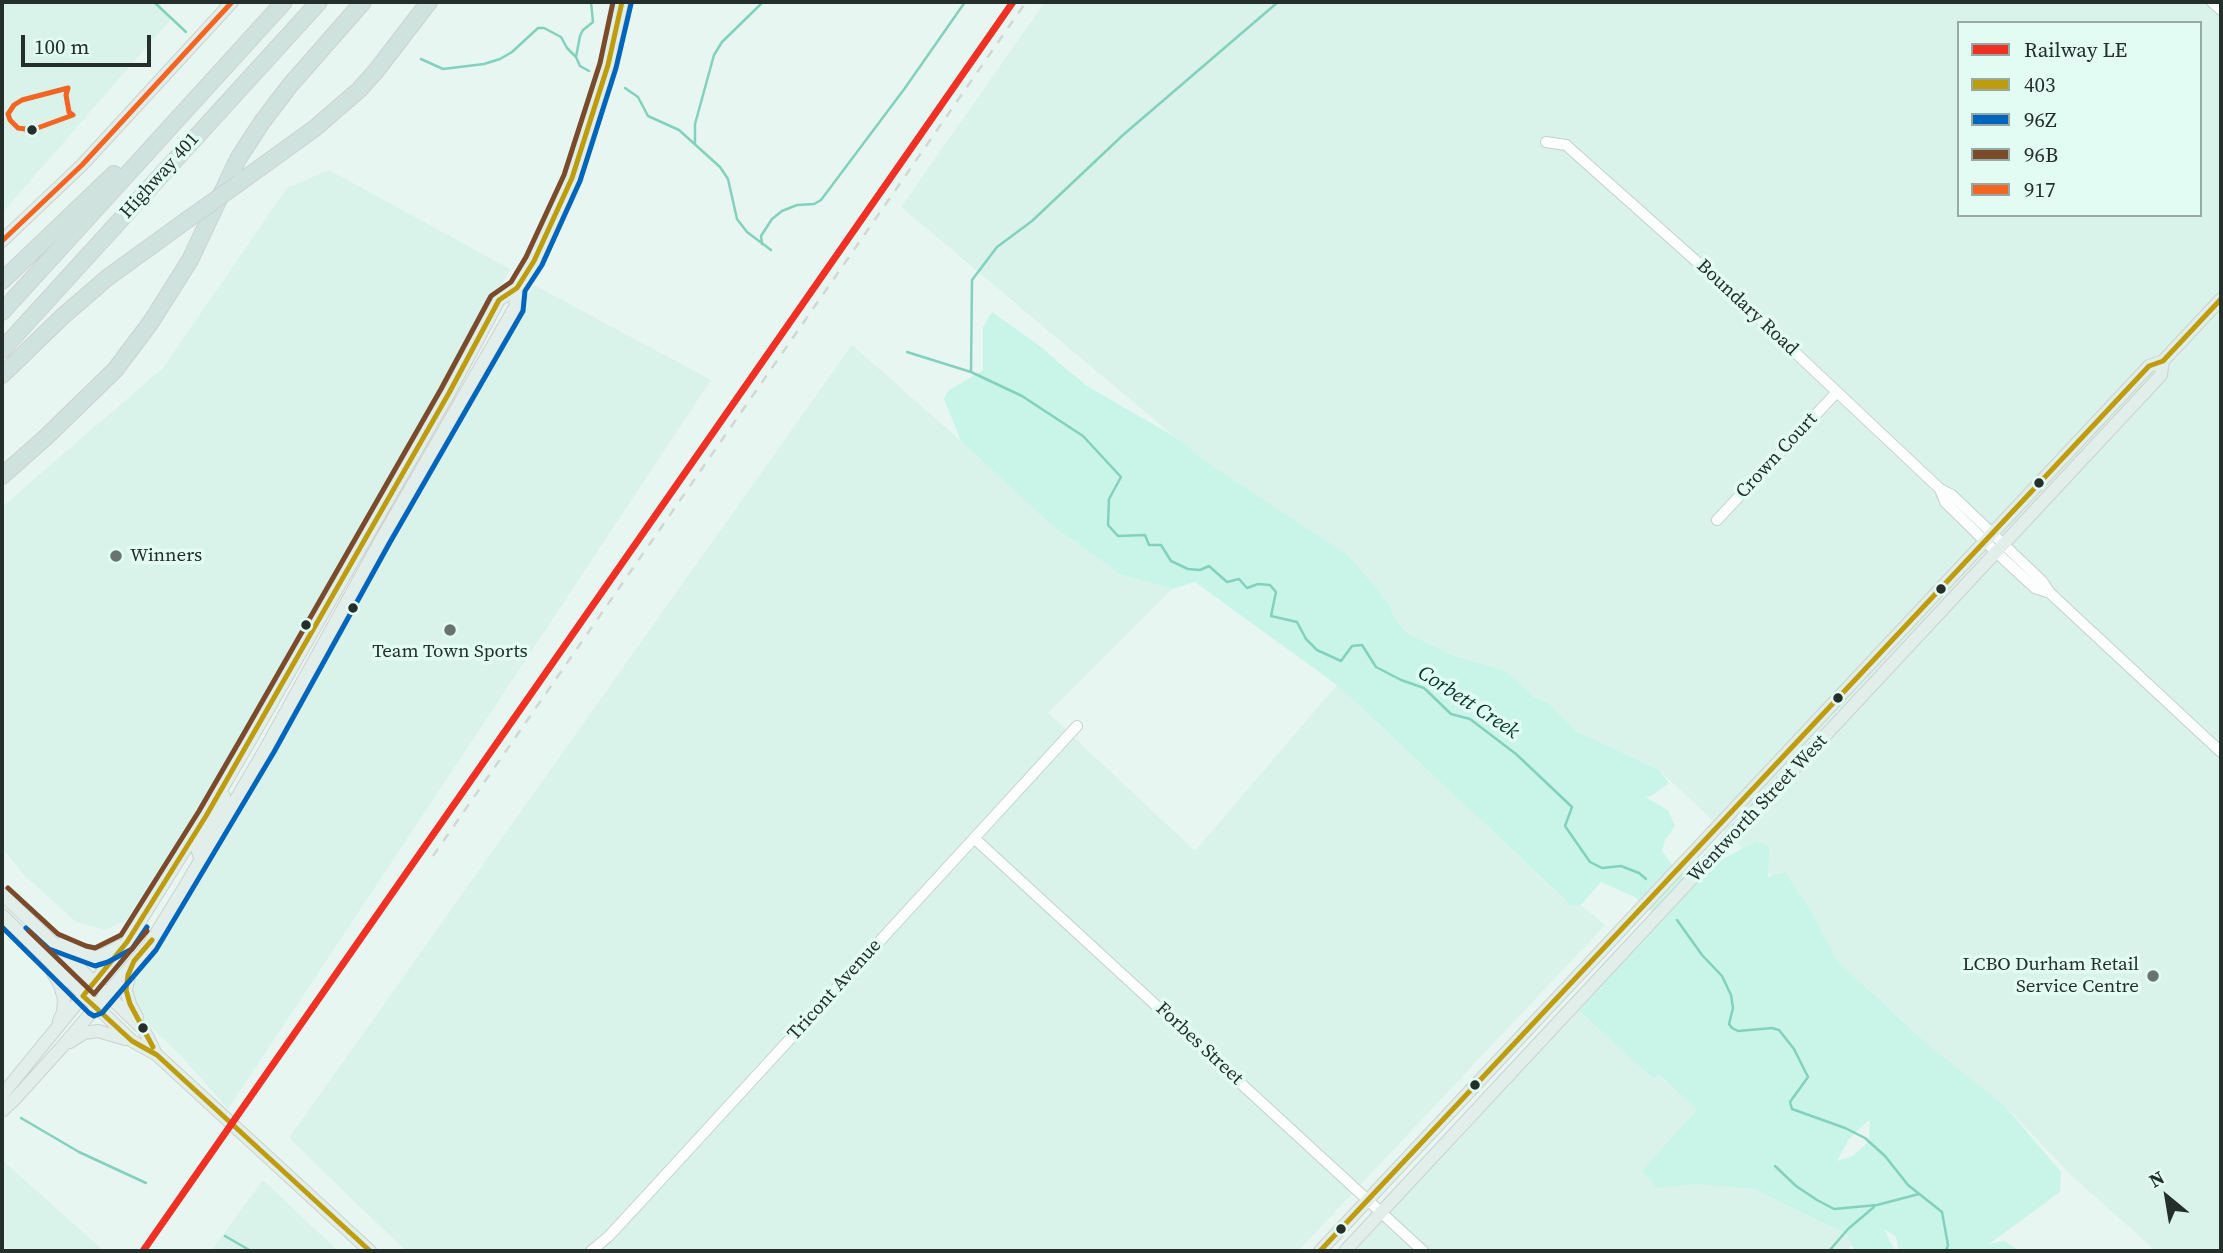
<!DOCTYPE html>
<html>
<head>
<meta charset="utf-8">
<style>
  body { margin:0 }
  #map { position:relative; width:2223px; height:1253px; overflow:hidden; background:#e8f6f1; font-family:"Source Serif 4",serif }
  canvas { display:block }
  .frame { position:absolute; inset:0; border:4px solid #242e2b; pointer-events:none }
  .legend { position:absolute; left:1957px; top:21px; width:245px; height:196px; box-sizing:border-box; background:#e2fcf3; border:2px solid #96aaa3; margin:0; padding:9px 12px; list-style:none; font-size:21px; color:#242e2b }
  .legend li { display:flex; align-items:center; gap:14px; height:35px }
  .legend b { width:35px; border:2px solid #96aaa3 }
  .north { position:absolute; left:2132px; top:1162px; width:70px; height:70px; -webkit-text-stroke:5px #e2fcf3; paint-order:stroke; rotate:330deg; font-size:19px; font-weight:700; line-height:28px; text-align:center; color:#242e2b }
  .north::after { content:''; display:block; margin:auto; width:24px; height:32px; background:#242e2b; clip-path:polygon(50% 0,100% 100%,50% 72%,0 100%) }
  .scale { position:absolute; left:21px; top:35px; width:130px; height:32px; box-sizing:border-box; border:4px solid #242e2b; border-top:0; padding-left:9px; font-size:21px; line-height:24px; white-space:nowrap; color:#242e2b; -webkit-text-stroke:5px #e2fcf3; paint-order:stroke }
</style>
</head>
<body>
<div id="map">
<canvas width="2223" height="1253"></canvas>
<div class="frame"></div>
<ul class="legend">
<li><b style="height:9px;background:#ee3124"></b>Railway LE</li>
<li><b style="height:9px;background:#bd9d0d"></b>403</li>
<li><b style="height:9px;background:#0065bd"></b>96Z</li>
<li><b style="height:9px;background:#7a4b2a"></b>96B</li>
<li><b style="height:9px;background:#f26522"></b>917</li>
</ul>
<div class="north">N</div>
<div class="scale">100 m</div>
</div>
<script>
const ctx = document.querySelector('canvas').getContext('2d');
ctx.lineJoin = 'round';
function fill(path, color) { ctx.fillStyle = color; ctx.fill(path, 'evenodd'); }
const toPath = rows => new Path2D(rows.map(r => 'M' + r).join(''));
function trace(path, color, width, dash) { ctx.strokeStyle = color; ctx.lineWidth = width; ctx.lineCap = dash ? 'butt' : 'round'; ctx.setLineDash(dash || []); ctx.stroke(path); }
function write(font, color, halo, rows, align = 'center') {
  ctx.font = font + ' "Source Serif 4",serif'; ctx.lineWidth = 7; ctx.setLineDash([]); ctx.textBaseline = 'middle'; ctx.strokeStyle = halo; ctx.fillStyle = color; for (const [text, x, y, turn = 0] of rows) {
    ctx.save(); ctx.translate(x, y); ctx.rotate((+turn || 0) * Math.PI / 180); ctx.textAlign = isNaN(turn) ? turn : align; if (halo) ctx.strokeText(text, 0, 0); ctx.fillText(text, 0, 0); ctx.restore();
  }
}
fill(toPath([
  [2,2,154,2,172,18,2,213],
  [1045,2,2221,2,2221,1251,2156,1251,2072,1176,2004,1105,1931,1047,1838,962,1815,917,1785,872,1772,876,1659,770,1576,731,1547,702,1534,697,1506,671,1416,643,1395,619,1389,604,1175,437,901,207],
  [1959,23,2200,23,2200,215,1959,215],
  [329,170,510,269,475,336,247,731,126,921,105,930,76,922,24,875,2,848,2,507,163,368,287,188],
  [534,285,711,380,228,1109,181,1056,142,1018,131,997,131,977,324,650,375,570,421,481,479,391,503,336],
  [852,345,961,441,1050,524,1120,574,1172,589,1048,713,1195,851,1337,685,1562,897,1581,905,1605,925,1298,1251,406,1251,289,1138],
  [1574,1006,1653,1079,1657,1074,1697,1110,1684,1126,1657,1188,1696,1184,1754,1189,1846,1234,1852,1245,1846,1251,1352,1251],
  [2,1160,104,1251,2,1251],
  [263,1180,338,1251,211,1251]
]), '#d9f3ea');
fill(toPath([
  [992,312,1037,344,1087,386,1175,437,1218,470,1348,555,1389,604,1395,619,1408,634,1450,654,1506,671,1534,697,1547,702,1576,731,1659,770,1669,783,1651,796,1645,797,1668,810,1675,826,1665,840,1662,851,1677,871,1690,877,1756,841,1769,847,1768,877,1785,872,1815,917,1838,962,1931,1047,2004,1105,2061,1172,2060,1192,1989,1244,2004,1241,2020,1251,1899,1251,1896,1237,1884,1229,1895,1251,1855,1251,1846,1234,1754,1189,1696,1184,1657,1188,1642,1171,1697,1110,1658,1074,1653,1079,1574,1006,1657,916,1635,897,1601,882,1581,905,1571,905,1337,685,1195,582,1172,589,1120,574,1050,524,961,441,944,399,948,391,983,370,983,327],
  [1870,1119,1869,1141,1853,1156,1837,1161,1849,1139]
]), '#c8f5e7');
trace(toPath([
  [154,2,186,32],
  [421,59,443,69,484,64,500,59,512,52,538,28,544,28,561,37,567,48,576,57],
  [589,71,580,66,576,57,580,36,583,30,593,22,591,2],
  [625,88,638,97,648,116,679,130,720,167,728,179,737,219,747,232,771,250],
  [695,144,695,124,714,55,722,42,763,2],
  [762,244,761,236,772,219,782,211,797,205,814,204,821,200,905,88,965,2],
  [907,352,971,372,1022,396,1083,436,1121,477,1109,499,1108,525,1118,536,1145,535,1149,545,1161,545,1171,561,1188,569,1200,570,1209,566,1227,582,1239,579,1247,588,1258,584,1270,585,1276,592,1271,616,1297,622,1306,639,1317,650,1341,661,1352,646,1362,645,1376,667,1401,680,1424,688,1451,714,1470,719,1516,754,1572,807,1565,826,1590,862,1602,868,1621,866,1639,873,1646,879],
  [971,372,972,280,997,247,1032,221,1123,135,1278,2],
  [1677,920,1702,955,1722,976,1731,995,1733,1008,1729,1024,1732,1028,1738,1031,1772,1028,1779,1030,1794,1049,1808,1077,1790,1102,1792,1109,1845,1128,1865,1138,1885,1156,1908,1185,1942,1212,1948,1245,1946,1251],
  [21,1118,79,1152,146,1183],
  [1775,1166,1796,1186,1817,1200,1834,1209,1877,1205,1919,1194],
  [225,1236,251,1251],
  [1829,1251,1848,1229,1874,1207]
]), '#83d1bc', 2.5);
const minor = toPath([
  [2212,2,2221,10],
  [1546,142,1566,145,1732,293,1940,489,1952,495,2042,581,2050,593,2221,752],
  [1940,489,1945,502,1997,553,2035,588,2050,593],
  [1717,520,1837,392],
  [974,838,1423,1251],
  [591,1251,609,1236,646,1196,1077,726]
]);
const major = toPath([
  [2,241,82,165,232,2],
  [201,860,197,849,224,802,224,796,220,792],
  [2,894,144,1030,156,1054],
  [2,915,132,1041,157,1055,370,1251],
  [59,944,95,957,105,954,120,946],
  [131,968,126,990,130,1004,137,1017],
  [53,973,60,985,64,999,63,1012,59,1021],
  [70,1042,84,1033,98,1031,125,1039],
  [2,1095,127,942,206,816,251,739,449,393,499,300,517,288,534,261,572,178,608,65,622,2],
  [2,1111,13,1101,61,1048,149,945,184,888,266,748,381,540,515,307,517,288],
  [1320,1251,2149,366,2163,361,2221,299],
  [1345,1251,2161,375,2163,361]
]);
const highway = toPath([
  [239,183,315,128,359,90,376,71,429,2],
  [2,281,114,174],
  [2,312,284,2],
  [2,350,319,2],
  [2,375,63,316,107,278,187,220],
  [2,476,45,438,115,370,151,322,190,260,238,159,262,122,291,84,363,2]
]);
trace(minor, '#c4d0cc', 12);
trace(major, '#cbd2d0', 14);
trace(highway, '#cbd2d0', 18);
trace(minor, '#fcfefd', 10);
trace(major, '#e1eee9', 12);
trace(highway, '#d0e2dd', 16);
trace(toPath([
  [433,856,1026,2]
]), '#d2d7d5', 2.5, [9, 9]);
const highwayBridge = toPath([
  [187,220,239,183]
]);
trace(highwayBridge, '#cbd2d0', 18, []);
trace(highwayBridge, '#d0e2dd', 16);
trace(toPath([
  [152,940,134,961,128,975,126,990,130,1004,153,1047],
  [370,1251,157,1055,132,1041,83,996,127,942,206,816,449,393,499,300,517,288,534,261,572,178,608,65,622,2],
  [1320,1251,2149,366,2163,361,2221,299]
]), '#bd9d0d', 5);
trace(toPath([
  [2,927,89,1013,94,1016,102,1013,156,950,274,752,389,544,523,311,525,291,542,265,580,181,616,68,631,4],
  [26,928,49,949,95,966,108,962,132,949,147,927]
]), '#0065bd', 5);
trace(toPath([
  [8,888,58,934,86,946,95,948,121,935,199,811,243,735,441,389,491,296,511,282,526,257,564,175,600,63,613,2],
  [29,931,94,994,147,931]
]), '#7a4b2a', 5);
trace(toPath([
  [68,88,66,95,69,112,73,115,32,130,18,128,10,120,8,114,14,105,22,100,68,88],
  [2,241,82,165,232,2]
]), '#f26522', 5);
trace(toPath([
  [143,1251,1013,2]
]), '#ee3124', 7);
for (const [x, y, r, color] of [
  [32,130,6,"#242e2b"],
  [2039,483,6,"#242e2b"],
  [116,556,7,"#697470"],
  [1941,589,6,"#242e2b"],
  [353,608,6,"#242e2b"],
  [306,625,6,"#242e2b"],
  [450,630,7,"#697470"],
  [1838,698,6,"#242e2b"],
  [2153,976,7,"#697470"],
  [143,1028,6,"#242e2b"],
  [1475,1085,6,"#242e2b"],
  [1341,1229,6,"#242e2b"]
]) { const dot = new Path2D(); dot.arc(x, y, r, 0, 2 * Math.PI); ctx.fillStyle = color; ctx.fill(dot); trace(dot, '#e2fcf3', 2.5); }
write('19px', '#242e2b', '#e2fcf3', [
  ["Highway 401",160,176,-48],
  ["Boundary Road",1747,308,43],
  ["Crown Court",1777,456,-47],
  ["Wentworth Street West",1758,809,-47],
  ["Tricont Avenue",835,990,-48],
  ["Forbes Street",1199,1044,43]
]);
write('19px', '#242e2b', '#e2fcf3', [
  ["Winners",130,556],
  ["Team Town Sports",450,652,"center"],
  ["LCBO Durham Retail",2139,965,"right"],
  ["Service Centre",2139,987,"right"]
], 'left');
write('italic 21px', '#02352a', '#e2fcf3', [
  ["Corbett Creek",1468,703,33]
]);
</script>
</body>
</html>
